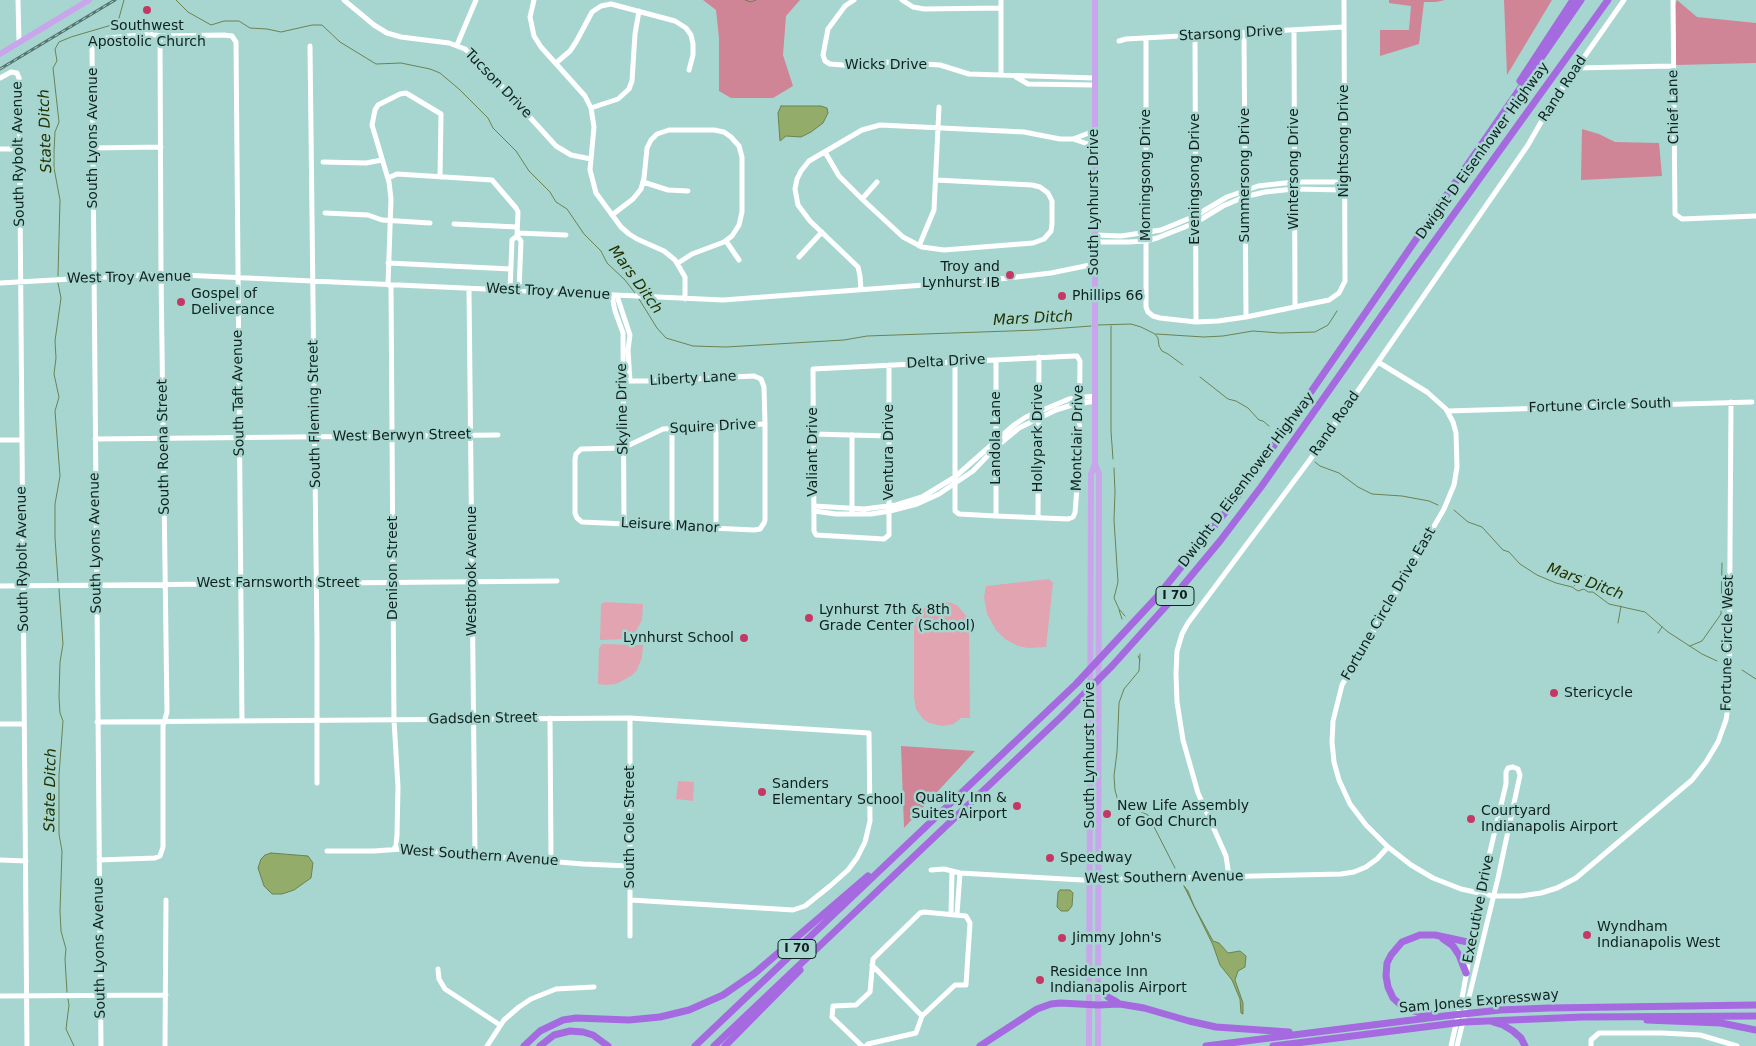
<!DOCTYPE html>
<html>
<head>
<meta charset="utf-8">
<style>
  body { margin:0 }
  canvas { display:block; background:#a6d6cf }
</style>
</head>
<body>
<canvas width="1756" height="1046"></canvas>
<script>
const ctx = document.querySelector('canvas').getContext('2d');
ctx.lineJoin = 'round';
function fill(path, color) { ctx.fillStyle = color; ctx.fill(path, 'evenodd'); }
const toPath = rows => new Path2D(rows.map(r => 'M' + r).join(''));
function trace(path, color, width, dash) { ctx.strokeStyle = color; ctx.lineWidth = width; ctx.lineCap = dash ? 'butt' : 'round'; ctx.setLineDash(dash || []); ctx.stroke(path); }
function write(font, color, halo, rows, align = 'center') {
  ctx.font = font + ' "DejaVu Sans",sans-serif'; ctx.lineWidth = 5; ctx.setLineDash([]); ctx.textBaseline = 'middle'; ctx.strokeStyle = halo; ctx.fillStyle = color; for (const [text, x, y, turn = 0] of rows) {
    ctx.save(); ctx.translate(x, y); ctx.rotate((+turn || 0) * Math.PI / 180); ctx.textAlign = isNaN(turn) ? turn : align; if (halo) ctx.strokeText(text, 0, 0); ctx.fillText(text, 0, 0); ctx.restore();
  }
}
fill(toPath([
  [1049,579,1053,583,1046,647,1028,648,1018,646,1005,639,996,630,987,614,984,597,986,586],
  [939,601,952,603,958,606,967,617,969,629,970,718,961,718,954,724,942,726,929,723,923,719,916,709,914,698,914,622,921,610,930,604],
  [605,602,643,604,642,620,636,631,625,639,600,640,601,604],
  [602,644,643,645,642,657,637,670,631,676,616,684,605,685,598,684,599,648],
  [678,781,694,782,693,801,676,799]
]), '#e2a4b1');
fill(toPath([
  [703,0,800,0,786,16,783,55,793,86,773,98,731,98,719,91,719,38,716,10],
  [1389,0,1445,0,1436,2,1424,2,1419,44,1380,56,1380,30,1409,30,1411,6,1389,3],
  [1504,0,1552,0,1507,75],
  [1677,0,1697,17,1756,23,1756,63,1676,65,1675,5],
  [1582,129,1599,134,1615,142,1659,143,1662,176,1581,180],
  [901,746,975,751,904,828]
]), '#d08596');
const water = toPath([
  [781,106,821,106,827,108,828,113,823,123,811,132,801,137,786,136,780,141,778,113,781,106],
  [271,853,308,856,313,863,311,878,294,890,282,894,272,894,264,886,258,868,261,859,265,855,271,853],
  [1184,886,1188,891,1194,906,1213,941,1219,943,1228,953,1240,951,1246,956,1245,967,1238,971,1235,980,1243,1003,1243,1014,1241,1013,1240,999,1232,980,1220,965,1213,945,1184,886],
  [1060,890,1070,890,1073,893,1072,906,1068,911,1061,911,1057,907,1058,892,1060,890]
]);
fill(water, '#93ac69');
trace(water, '#6b8253', 1);
trace(toPath([
  [176,0,188,12,211,25,224,21,239,21,250,28,267,29,281,32,312,25,322,25,340,42,376,64,401,63,430,69,440,73,459,89,488,118,493,128,516,151,529,171,550,192,556,202,567,209,584,234,601,251,607,263,625,280,635,293],
  [745,0,751,2,756,0],
  [58,276,60,200,54,168,54,151,55,132,59,122,53,68,57,61,55,49,59,42,71,37,115,24,119,18,124,0],
  [58,283,61,298,55,341,56,358,54,374,59,397,55,411,60,476,55,504,55,538,58,581],
  [639,299,657,328,666,338,693,346,726,347,844,340,867,336,1038,330,1091,326],
  [1098,325,1131,324,1141,327,1155,334,1158,338,1159,346,1162,351,1168,354,1183,365],
  [1111,326,1111,431,1113,459],
  [1156,334,1204,337,1223,336,1253,331,1280,333,1315,332,1328,325,1337,311],
  [1200,377,1228,399,1236,401,1248,408,1259,420,1263,421,1269,426],
  [1315,462,1320,466,1339,473,1358,487,1372,494,1402,496,1429,501,1438,505],
  [1114,468,1115,492,1114,520,1118,582,1114,598,1119,609,1125,616],
  [1454,510,1468,522,1482,527,1503,550,1509,552,1520,564,1537,575,1556,583,1572,587,1578,591,1584,589,1588,592,1593,592,1609,604,1645,612,1668,632,1702,654,1717,661],
  [1574,586,1585,575],
  [59,589,63,644,60,662,59,697,60,713,63,721,59,775,59,834,62,851,60,911,61,931,66,949,65,959,67,992],
  [1119,610,1122,619],
  [1618,623,1621,606],
  [1658,633,1662,627],
  [1690,646,1702,641,1721,614,1722,563],
  [1140,654,1139,671,1124,689,1119,703,1117,752,1114,776,1115,790,1118,801,1148,815,1175,868],
  [1138,656,1140,660],
  [1742,670,1756,679],
  [68,999,69,1005,66,1029,74,1046]
]), '#6b8253', 1);
trace(toPath([
  [18,0,19,42],
  [344,0,374,25,387,33,401,37,449,43,465,49,477,59,556,146,571,155,591,159],
  [534,0,530,17,534,36,541,47,585,96,591,108,594,127,590,170,596,193,621,227,629,234,637,239,664,251,675,260,685,277,685,299],
  [854,0,845,6,828,29,823,55,825,61,830,64,855,66,889,62,940,65,969,74,1094,78],
  [902,0,913,7,924,9,1001,8],
  [1001,0,1001,75],
  [1673,0,1675,214,1682,219,1756,216],
  [1294,30,1295,307],
  [1244,33,1246,317],
  [1195,36,1196,322],
  [1146,38,1146,307,1148,312,1153,316,1160,318,1196,322,1218,321,1246,317,1329,300,1339,293,1345,281,1344,0],
  [1119,41,1126,39,1344,27],
  [457,45,476,0],
  [310,46,317,640,317,783],
  [556,63,570,51,576,42,592,12,601,6,611,4,675,21,686,28,691,35,693,44,693,55,689,70],
  [1576,68,1673,66],
  [1016,77,1028,84,1094,85],
  [0,78,11,72,17,73,19,78,27,1046],
  [591,108,618,99,629,89,632,81,635,34,639,11],
  [1073,139,1094,131],
  [93,148,161,147],
  [0,149,19,149],
  [825,152,839,176,862,199,903,237,922,247,944,250,1033,243,1044,239,1051,231,1052,224,1052,201,1048,193,1040,187,1032,185,936,180],
  [323,162,366,163,382,160],
  [388,178,397,174,492,180,516,208,518,212,517,236,512,240,510,290],
  [643,182,668,190,688,191],
  [862,199,877,182],
  [325,213,368,215,382,220,430,223],
  [612,215,633,199,641,189,644,178,647,148,651,140,657,134,669,130,714,130,724,132,731,137,739,146,742,157,742,212,739,225,732,236,724,242,692,254,678,263],
  [454,224,517,227],
  [517,233,566,235],
  [1095,235,1121,236,1161,230,1195,216,1227,197,1258,186,1294,182,1344,182],
  [517,236,521,241,519,291],
  [726,241,739,260],
  [1095,242,1129,242,1146,241,1157,238,1195,223,1223,206,1244,197,1265,192,1294,189,1344,190],
  [919,246,934,210,939,107],
  [799,257,822,232],
  [388,263,511,269],
  [0,283,161,274,723,300,991,280,1051,273,1095,264],
  [388,285,391,199,389,182,372,125,375,110,378,105,400,94,406,93,441,114,440,177],
  [391,285,394,720,398,787,397,835,396,846,394,849],
  [469,288,475,854],
  [861,290,860,276,858,267,810,221,798,205,795,189,797,179,801,171,809,161,862,130,880,125,1024,132,1060,139,1073,139,1094,146],
  [612,296,615,311,623,333,624,524],
  [617,296,630,335,628,350,630,381],
  [1378,362,1427,392,1446,409,1453,422,1456,433,1457,467,1454,485,1444,509,1342,685,1333,721,1332,742,1334,762,1339,780,1350,804,1366,825,1388,847,1411,865,1433,878,1461,889,1493,896,1521,896,1541,893,1557,888,1576,878,1692,780,1706,762,1718,742,1726,720,1729,700,1731,402],
  [889,365,889,535,884,539,816,535,814,531,813,369,955,362,1074,356,1077,356,1080,361,1079,461,1075,513,1073,517,1068,519,996,516,959,514,955,511,955,362],
  [624,381,651,381,754,376,761,379,764,387,765,424,765,520,764,523,760,529,754,530,582,522,577,518,575,513,575,459,576,454,581,449,623,448,663,429,765,424],
  [1447,411,1752,402],
  [716,427,716,529],
  [672,429,672,526],
  [813,434,889,436],
  [95,439,498,435],
  [0,440,22,440],
  [814,506,864,509,896,505,922,497,955,477,1014,425,1026,417,1069,399,1095,396],
  [814,511,836,514,871,514,890,511,917,504,939,494,973,471,996,447,1019,428,1056,410,1072,405,1095,401],
  [852,511,852,435],
  [996,516,996,360],
  [1038,518,1039,357],
  [0,586,557,581],
  [550,718,551,860],
  [630,718,630,936],
  [97,722,630,718,869,733,870,821,865,842,857,858,848,870,830,886,805,906,793,910,631,900],
  [0,724,24,724],
  [327,851,374,851,402,849,583,864,630,866],
  [0,860,26,861],
  [99,860,155,858,160,856,163,847,163,726,167,712,161,274,160,36],
  [931,870,944,869,960,873,1082,880,1341,874,1354,872,1366,867,1377,859,1388,847],
  [1229,876,1226,856,1198,793,1183,740,1177,702,1176,674,1177,651,1182,634,1188,623,1309,461,1378,362,1528,145,1552,103,1624,0],
  [951,913,952,872],
  [957,914,960,873],
  [872,965,922,1016],
  [438,969,439,979,445,989,500,1025],
  [0,996,166,995],
  [101,1046,92,46,99,39,150,34,160,36,224,35,232,36,236,42,242,721],
  [165,1046,166,900],
  [487,1046,504,1020,519,1007,531,999,556,989,594,987],
  [862,1046,832,1017,833,1006,856,1005,870,992,873,959,920,913,924,912,966,916,970,923,966,985,955,985,922,1016,916,1033,868,1044,866,1046],
  [1451,1046,1462,998,1484,877,1506,784,1506,772,1508,768,1513,767,1518,769,1520,775,1498,878,1457,1046],
  [1591,1046,1591,1040,1599,1033,1662,1033,1700,1035,1737,1046]
]), '#fff', 5);
trace(toPath([
  [1095,0,1095,464,1099,474,1098,1046],
  [0,54,89,0],
  [1089,1046,1091,474,1095,464]
]), '#c9a6ec', 6);
trace(toPath([
  [1520,81,1573,0],
  [1443,939,1453,946,1459,955,1466,973],
  [1098,985,1108,997,1117,1002],
  [1433,1014,1417,1012,1404,1008,1393,998,1388,987,1386,976,1387,963,1391,955,1402,942,1420,935,1435,935,1472,943],
  [1647,1020,1721,1023,1756,1030],
  [1493,1022,1503,1025,1513,1031,1521,1038,1525,1046],
  [524,1046,540,1031,563,1020,576,1018,629,1020,660,1017,689,1010,723,995,755,973,868,876],
  [540,1046,554,1035,570,1031,583,1032,593,1035,608,1046],
  [695,1046,1076,684,1157,597,1228,509,1273,447,1581,0],
  [714,1046,1061,717,1112,666,1166,606,1220,541,1261,487,1413,271,1608,0],
  [725,1046,800,970],
  [980,1046,1037,1009,1051,1004,1060,1003,1098,1005,1120,1004,1144,1008,1189,1021,1216,1027,1289,1032],
  [1206,1046,1444,1016,1500,1010,1549,1008,1756,1005],
  [1273,1046,1464,1022,1582,1017,1756,1016]
]), '#a56ae0', 7);
const rail = toPath([
  [0,69,115,0]
]);
trace(rail, '#557571', 3);
trace(rail, '#a6d6cf', 1, [4]);
for (const [x, y, r, color] of [
  [147,10,5,"#c53866"],
  [1010,275,5,"#c53866"],
  [1062,296,5,"#c53866"],
  [181,302,5,"#c53866"],
  [809,618,5,"#c53866"],
  [744,638,5,"#c53866"],
  [1554,693,5,"#c53866"],
  [762,792,5,"#c53866"],
  [1017,806,5,"#c53866"],
  [1107,814,5,"#c53866"],
  [1471,819,5,"#c53866"],
  [1050,858,5,"#c53866"],
  [1587,935,5,"#c53866"],
  [1062,938,5,"#c53866"],
  [1040,980,5,"#c53866"]
]) { const dot = new Path2D(); dot.arc(x, y, r, 0, 2 * Math.PI); ctx.fillStyle = color; ctx.fill(dot); trace(dot, '#a6d6cf', 2); }
for (const [x, y, w] of [
  [1175,596,38],
  [797,949,38]
]) { const box = new Path2D(); box.roundRect(x - w / 2, y - 9.5, w, 19, 4); ctx.fillStyle = '#a6d6cf'; ctx.fill(box); trace(box, '#0f211f', 1); }
write('bold 12px', '#0f211f', null, [
  ["I 70",1175,596],
  ["I 70",797,949]
]);
write('14px', '#0f211f', '#a6d6cf', [
  ["Southwest",147,26,"center"],
  ["Apostolic Church",147,42,"center"],
  ["Troy and",1000,267,"right"],
  ["Lynhurst IB",1000,283,"right"],
  ["Gospel of",191,294],
  ["Deliverance",191,310],
  ["Phillips 66",1072,296],
  ["Lynhurst 7th & 8th",819,610],
  ["Grade Center (School)",819,626],
  ["Lynhurst School",734,638,"right"],
  ["Stericycle",1564,693],
  ["Sanders",772,784],
  ["Elementary School",772,800],
  ["Quality Inn &",1007,798,"right"],
  ["Suites Airport",1007,814,"right"],
  ["New Life Assembly",1117,806],
  ["of God Church",1117,822],
  ["Courtyard",1481,811],
  ["Indianapolis Airport",1481,827],
  ["Speedway",1060,858],
  ["Wyndham",1597,927],
  ["Indianapolis West",1597,943],
  ["Jimmy John's",1072,938],
  ["Residence Inn",1050,972],
  ["Indianapolis Airport",1050,988]
], 'left');
write('14px', '#0f211f', '#a6d6cf', [
  ["Starsong Drive",1231,34,-3],
  ["Wicks Drive",886,65],
  ["Tucson Drive",498,84,46],
  ["Rand Road",1563,89,-57],
  ["Chief Lane",1674,107,-91],
  ["South Lyons Avenue",93,138,-90],
  ["Nightsong Drive",1344,141,-90],
  ["Dwight D Eisenhower Highway",1483,151,-54],
  ["South Rybolt Avenue",19,154,-91],
  ["Wintersong Drive",1294,169,-90],
  ["Morningsong Drive",1146,175,-90],
  ["Summersong Drive",1245,175,-90],
  ["Eveningsong Drive",1195,179,-90],
  ["South Lynhurst Drive",1094,202,-90],
  ["West Troy Avenue",129,278,-1],
  ["West Troy Avenue",548,292,3],
  ["Delta Drive",946,362,-3],
  ["Liberty Lane",693,379,-3],
  ["South Taft Avenue",239,393,-91],
  ["Fortune Circle South",1600,406,-2],
  ["Skyline Drive",623,409,-91],
  ["South Fleming Street",315,414,-91],
  ["Rand Road",1335,424,-55],
  ["Squire Drive",713,427,-3],
  ["West Berwyn Street",402,436,-1],
  ["Landola Lane",996,438,-90],
  ["Hollypark Drive",1038,438,-90],
  ["Montclair Drive",1078,438,-89],
  ["South Roena Street",164,447,-91],
  ["Valiant Drive",813,452,-90],
  ["Ventura Drive",889,452,-90],
  ["Dwight D Eisenhower Highway",1247,480,-53],
  ["Leisure Manor",670,526,3],
  ["South Lyons Avenue",96,543,-91],
  ["South Rybolt Avenue",23,559,-91],
  ["Denison Street",393,568,-90],
  ["Westbrook Avenue",472,571,-90],
  ["West Farnsworth Street",278,583],
  ["Fortune Circle Drive East",1389,604,-60],
  ["Fortune Circle West",1728,643,-89],
  ["Gadsden Street",483,719,-1],
  ["South Lynhurst Drive",1090,755,-90],
  ["South Cole Street",630,827,-90],
  ["West Southern Avenue",479,856,4],
  ["West Southern Avenue",1164,878,-1],
  ["Executive Drive",1479,909,-79],
  ["South Lyons Avenue",100,948,-91],
  ["Sam Jones Expressway",1479,1002,-5]
]);
write('italic 15px', '#233200', '#a6d6cf', [
  ["State Ditch",46,131,-92],
  ["Mars Ditch",635,280,54],
  ["Mars Ditch",1033,319,-3],
  ["Mars Ditch",1585,582,20],
  ["State Ditch",51,790,-89]
]);
</script>
</body>
</html>
